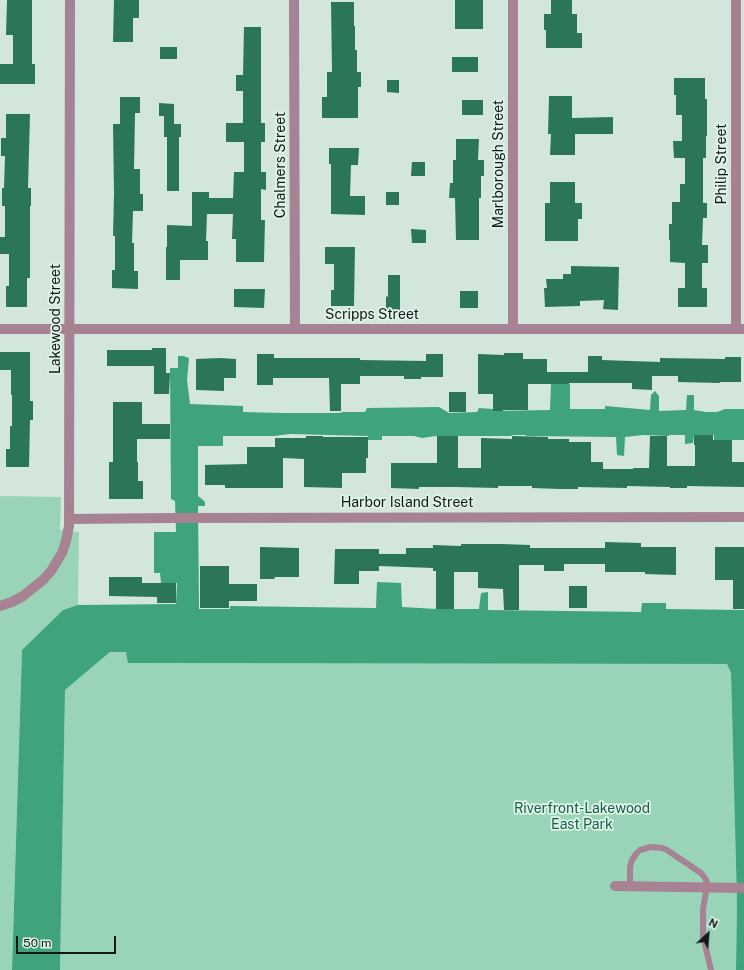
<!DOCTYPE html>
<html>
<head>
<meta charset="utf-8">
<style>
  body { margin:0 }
  #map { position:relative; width:744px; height:970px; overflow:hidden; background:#d2e6dc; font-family:"Public Sans",sans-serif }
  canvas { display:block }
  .north { position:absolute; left:688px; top:914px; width:40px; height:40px; -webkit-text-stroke:3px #dff3e9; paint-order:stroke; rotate:26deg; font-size:11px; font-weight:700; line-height:16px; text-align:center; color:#111815 }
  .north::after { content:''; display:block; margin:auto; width:14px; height:18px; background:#111815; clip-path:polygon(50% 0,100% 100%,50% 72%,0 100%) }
  .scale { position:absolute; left:16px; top:936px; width:100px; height:18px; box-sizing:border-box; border:2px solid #111815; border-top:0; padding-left:5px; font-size:12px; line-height:14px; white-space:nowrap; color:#111815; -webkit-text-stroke:3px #dff3e9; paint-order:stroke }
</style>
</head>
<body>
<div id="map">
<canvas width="744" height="970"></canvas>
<div class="north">N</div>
<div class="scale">50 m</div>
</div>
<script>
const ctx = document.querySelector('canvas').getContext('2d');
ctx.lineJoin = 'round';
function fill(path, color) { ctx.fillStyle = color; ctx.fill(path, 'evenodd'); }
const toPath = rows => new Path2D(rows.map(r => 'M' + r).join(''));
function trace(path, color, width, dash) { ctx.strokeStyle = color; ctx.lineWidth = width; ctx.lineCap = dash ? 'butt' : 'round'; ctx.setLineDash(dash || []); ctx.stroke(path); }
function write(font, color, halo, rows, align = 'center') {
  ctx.font = font + ' "Public Sans",sans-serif'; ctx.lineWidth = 3.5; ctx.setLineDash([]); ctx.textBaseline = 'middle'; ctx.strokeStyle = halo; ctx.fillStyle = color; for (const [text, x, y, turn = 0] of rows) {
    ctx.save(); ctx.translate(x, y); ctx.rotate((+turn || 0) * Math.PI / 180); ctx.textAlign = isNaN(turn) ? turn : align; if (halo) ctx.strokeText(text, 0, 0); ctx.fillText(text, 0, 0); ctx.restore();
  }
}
fill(toPath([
  [0,496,61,497,60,530,79,532,78,605,63,610,22,650,12,970,0,970],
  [110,652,126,652,129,663,727,664,731,673,737,903,736,970,60,970,65,690]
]), '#99d4b8');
fill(toPath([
  [178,356,183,356,189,358,187,380,190,404,243,406,243,412,282,413,339,413,343,412,365,412,367,408,439,407,449,413,477,412,479,408,493,409,493,411,550,410,551,384,570,384,570,409,605,409,605,406,650,410,651,395,655,391,659,396,659,411,686,410,687,395,694,395,694,410,706,412,717,412,725,409,744,409,744,440,714,440,714,435,694,435,693,443,685,444,685,435,669,435,669,436,643,435,625,437,624,456,617,455,616,437,526,436,526,435,512,435,511,436,436,436,422,438,414,436,382,436,382,440,368,440,368,436,290,434,274,436,223,436,223,446,198,446,198,496,203,500,205,502,205,506,198,506,199,609,230,609,230,606,376,608,377,582,401,583,402,607,437,609,479,609,481,593,488,592,488,610,641,612,642,603,666,603,666,609,744,610,744,970,736,970,737,903,731,673,727,664,128,663,126,652,110,652,65,690,60,970,12,970,22,650,63,610,78,605,176,604,177,583,161,583,160,573,154,573,154,532,176,532,175,501,171,499,170,368,178,368]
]), '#3fa37c');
fill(toPath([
  [7,0,32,0,32,64,35,64,35,84,0,84,0,64,13,64,13,35,6,35],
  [114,0,139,0,139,18,133,18,133,42,113,42],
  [455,0,483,0,483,29,455,29],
  [551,0,572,0,572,14,577,14,577,33,582,33,582,48,546,48,546,30,544,30,544,14,551,14],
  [331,2,354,2,354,26,355,26,355,50,357,50,357,72,361,72,361,87,358,87,358,118,322,118,322,97,327,97,327,72,332,72],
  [244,27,261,27,261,123,265,123,265,142,261,142,261,172,266,172,266,190,261,189,261,220,265,220,264,262,236,262,236,239,232,239,233,214,207,214,206,241,208,241,208,260,180,260,180,280,166,280,166,247,167,247,167,225,192,226,192,192,209,192,209,198,233,198,234,172,244,172,244,142,226,142,226,123,243,123,243,91,236,91,236,75,243,75],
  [160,47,177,47,177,59,160,59],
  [452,57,478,57,478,72,452,72],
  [674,78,705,78,705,99,707,99,707,136,706,136,706,158,703,158,703,203,707,203,707,218,703,218,702,245,708,245,708,263,702,263,702,288,707,288,707,307,678,307,678,288,685,288,685,263,670,262,670,240,669,240,669,224,672,224,672,202,680,202,680,184,685,184,685,158,674,158,673,141,682,141,682,115,676,115,676,95,674,95],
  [387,80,399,80,399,93,387,92],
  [549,96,572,96,572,118,613,117,613,134,575,134,575,155,550,155,551,134,548,134],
  [120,97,140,97,140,113,135,113,134,169,140,169,140,194,143,194,143,211,133,211,132,243,134,243,134,271,138,271,138,289,112,288,112,270,115,270,115,236,113,236,114,194,113,124,120,124],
  [462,100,483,100,483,115,462,115],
  [159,103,174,104,174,124,181,124,181,137,179,137,179,191,167,191,167,137,164,137,164,116,159,116],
  [6,114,30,114,28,188,31,188,31,206,30,206,30,278,27,278,27,307,6,307,6,286,9,286,9,254,0,254,0,237,5,237,5,206,2,206,2,188,4,188,5,156,1,156,1,138,6,138],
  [456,139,479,139,478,160,484,160,484,176,481,176,481,198,479,198,479,240,456,240,455,198,449,198,450,183,453,183,453,160,456,160],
  [329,148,359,148,358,165,351,165,350,196,365,196,365,215,331,214,331,164,329,164],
  [412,162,425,162,425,176,411,176],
  [550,182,575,182,575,203,582,203,582,219,578,219,578,241,545,241,545,203,550,203],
  [386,192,399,192,399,205,386,205],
  [411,229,426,230,426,243,412,243],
  [325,247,355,247,354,306,331,306,331,290,334,290,334,264,325,264],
  [571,266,619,267,618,310,603,309,604,300,580,301,580,306,545,307,544,288,547,288,546,279,563,279,563,274,571,274],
  [388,275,400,275,400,311,386,311,386,296,388,297],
  [234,289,265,289,264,308,234,307],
  [460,291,478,291,478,308,460,308],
  [152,348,166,348,166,373,170,373,169,394,154,394,154,366,107,366,107,350,152,350],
  [0,352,30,352,30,401,33,401,33,420,30,420,29,467,6,467,6,449,10,449,10,426,12,426,12,395,11,395,11,370,0,370],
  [504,353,523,353,523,359,547,359,547,372,588,372,588,356,602,356,602,360,660,362,660,358,725,359,725,357,741,357,741,382,720,382,720,383,678,382,678,376,652,376,652,390,632,389,632,383,569,383,569,384,528,384,528,410,503,410,503,411,493,411,493,394,478,394,478,354,504,355],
  [257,354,274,354,274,358,360,358,360,360,426,361,426,354,443,354,443,377,421,377,421,379,404,379,404,376,360,376,360,384,341,384,341,411,330,411,329,378,273,378,273,385,257,385],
  [220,358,236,359,236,378,224,378,224,391,196,390,196,359],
  [449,392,466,392,466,412,449,412],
  [113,402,142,402,142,424,170,424,170,439,137,439,137,462,138,462,138,481,143,481,143,499,109,499,109,462,113,462],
  [694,435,713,435,713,440,732,440,732,462,744,462,744,487,687,486,687,488,670,488,670,487,627,486,627,488,578,487,578,489,560,489,532,488,532,486,498,486,498,488,455,487,419,487,419,489,391,488,391,463,437,463,437,436,458,436,458,468,481,468,481,438,512,439,512,436,548,437,548,439,569,439,569,442,591,442,591,462,603,462,603,469,633,469,633,468,649,468,650,436,667,436,667,466,695,466,695,445,694,445],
  [306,436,323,436,323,437,368,437,368,458,366,458,366,473,342,473,342,488,304,487,304,459,283,458,283,488,225,488,225,485,205,485,205,465,247,464,247,447,275,447,275,438,306,438],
  [605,542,641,543,641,547,676,547,676,575,645,574,645,572,605,572,605,564,564,564,564,571,544,571,544,565,519,565,519,610,504,610,503,589,478,588,478,572,454,572,454,609,436,609,436,571,433,571,433,568,379,566,379,571,359,571,359,584,334,584,335,549,379,549,379,554,406,554,406,548,433,548,433,545,461,546,461,544,502,544,530,545,530,548,605,548],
  [260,547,299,548,299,577,275,577,274,579,260,579],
  [715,547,744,547,744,609,733,609,733,580,715,580],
  [200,566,229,566,229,584,257,584,257,601,229,601,229,608,200,608],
  [109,577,142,577,142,583,176,583,176,603,157,603,157,597,109,596],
  [569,586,587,586,587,608,569,608]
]), '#2b7659');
trace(toPath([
  [630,886,630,867,632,860,636,854,640,850,651,847,662,848,667,850,701,873,705,878,707,882,707,887,703,909,703,936,711,970]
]), '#a68292', 6);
trace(toPath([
  [294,0,295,329],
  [513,0,513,329],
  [736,0,736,329],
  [0,329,744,329],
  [69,519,171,518,744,517],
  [0,606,12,602,23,596,43,580,51,571,62,553,66,541,69,526,70,0],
  [615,886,744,888]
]), '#a68292', 10);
write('14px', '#111815', '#dff3e9', [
  ["Marlborough Street",499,164,-90],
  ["Philip Street",722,164,-90],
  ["Chalmers Street",281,165,-90],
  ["Scripps Street",372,315],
  ["Lakewood Street",56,319,-90],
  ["Harbor Island Street",407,503]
]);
write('14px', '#176146', '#dff3e9', [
  ["Riverfront-Lakewood",582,809],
  ["East Park",582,825]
]);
</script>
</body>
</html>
